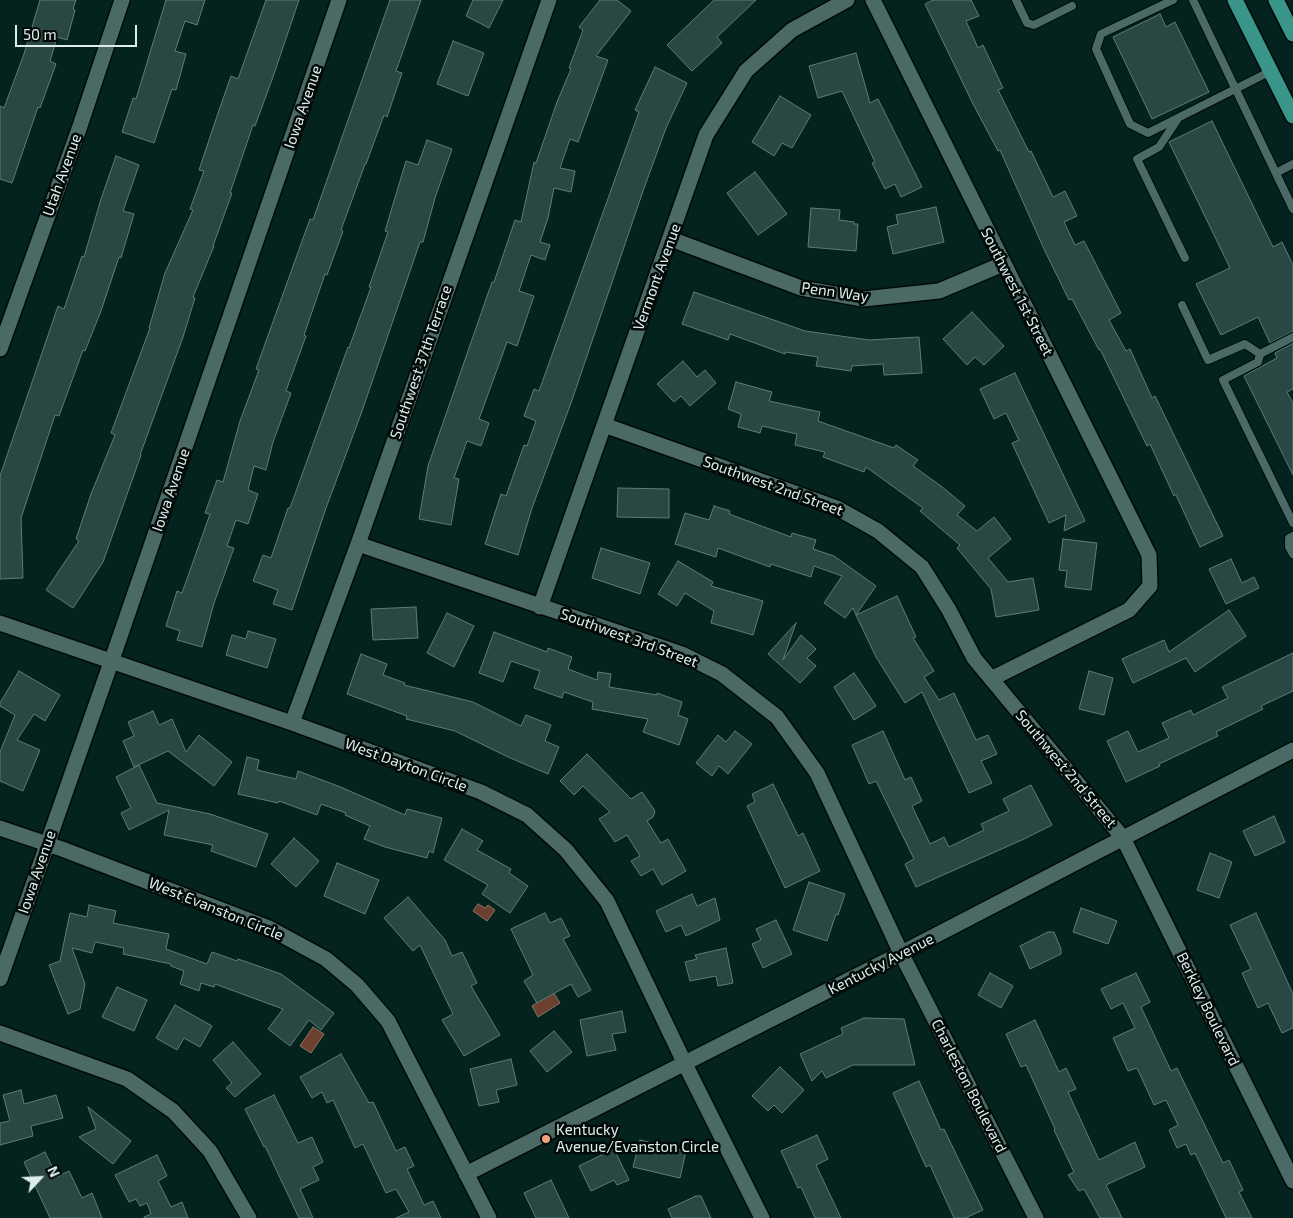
<!DOCTYPE html>
<html>
<head>
<meta charset="utf-8">
<style>
  body { margin:0 }
  #map { position:relative; width:1293px; height:1218px; overflow:hidden; background:#04231f; font-family:"Exo 2",sans-serif }
  canvas { display:block }
  .north { position:absolute; left:15px; top:1153px; width:50px; height:50px; -webkit-text-stroke:4px #020a08; paint-order:stroke; rotate:65deg; font-size:14px; font-weight:700; line-height:20px; text-align:center; color:#deefeb }
  .north::after { content:''; display:block; margin:auto; width:18px; height:22px; background:#deefeb; clip-path:polygon(50% 0,100% 100%,50% 72%,0 100%) }
  .scale { position:absolute; left:15px; top:25px; width:122px; height:22px; box-sizing:border-box; border:2px solid #deefeb; border-top:0; padding-left:6px; font-size:15px; line-height:18px; white-space:nowrap; color:#deefeb; -webkit-text-stroke:4px #020a08; paint-order:stroke }
</style>
</head>
<body>
<div id="map">
<canvas width="1293" height="1218"></canvas>
<div class="north">N</div>
<div class="scale">50 m</div>
</div>
<script>
const ctx = document.querySelector('canvas').getContext('2d');
ctx.lineJoin = 'round';
function fill(path, color) { ctx.fillStyle = color; ctx.fill(path, 'evenodd'); }
const toPath = rows => new Path2D(rows.map(r => 'M' + r).join(''));
function trace(path, color, width, dash) { ctx.strokeStyle = color; ctx.lineWidth = width; ctx.lineCap = dash ? 'butt' : 'round'; ctx.setLineDash(dash || []); ctx.stroke(path); }
function write(font, color, halo, rows, align = 'center') {
  ctx.font = font + ' "Exo 2",sans-serif'; ctx.lineWidth = 5; ctx.setLineDash([]); ctx.textBaseline = 'middle'; ctx.strokeStyle = halo; ctx.fillStyle = color; for (const [text, x, y, turn = 0] of rows) {
    ctx.save(); ctx.translate(x, y); ctx.rotate((+turn || 0) * Math.PI / 180); ctx.textAlign = isNaN(turn) ? turn : align; if (halo) ctx.strokeText(text, 0, 0); ctx.fillText(text, 0, 0); ctx.restore();
  }
}
const water = toPath([
  [478,904,485,908,488,905,495,910,487,921,473,911,478,904],
  [553,992,560,1003,538,1017,532,1006,553,992],
  [313,1027,324,1034,311,1053,300,1046,313,1027]
]);
fill(water, '#6b4030');
trace(water, '#8e7468', 1);
const building = toPath([
  [40,0,76,0,73,9,75,10,67,40,57,37,50,61,56,64,40,108,38,107,12,183,0,179,0,106,4,108,24,54,40,0],
  [166,0,205,0,197,25,185,21,175,51,186,54,176,90,172,89,154,143,122,132,133,98,136,99,166,0],
  [266,0,299,0,274,74,255,126,253,125,230,193,232,193,213,246,214,246,193,297,195,298,183,337,140,455,141,455,103,562,73,608,46,590,79,541,76,539,91,494,115,435,111,433,150,328,149,328,165,273,193,210,190,209,204,171,199,170,217,116,231,76,238,79,266,0],
  [390,0,421,0,396,71,402,73,387,117,384,115,366,164,365,164,341,230,343,231,327,275,325,274,304,335,306,336,286,391,291,393,273,442,266,470,254,466,248,490,258,494,248,524,236,520,227,546,234,548,214,603,202,647,177,640,180,631,166,626,177,591,182,593,210,514,205,513,217,480,223,482,240,421,259,370,256,369,310,219,313,220,390,0],
  [473,0,503,0,489,28,466,16,473,0],
  [600,0,617,0,631,11,596,56,608,60,578,142,570,139,560,168,575,171,571,192,554,188,548,218,540,242,550,245,545,260,531,255,519,291,534,296,517,346,507,342,479,419,489,423,481,446,467,441,454,478,459,479,451,525,419,519,428,466,492,282,494,282,515,220,521,222,534,162,536,163,557,102,571,69,569,68,583,30,579,27,600,0],
  [714,0,756,0,717,37,722,43,692,71,667,45,714,0],
  [933,0,971,0,979,16,966,21,978,48,983,45,1003,88,998,90,1029,152,1031,151,1053,197,1065,191,1077,216,1064,222,1075,245,1084,241,1121,313,1109,320,1126,351,1130,349,1152,398,1155,396,1223,536,1200,547,1176,495,1174,496,1150,444,1147,446,1100,349,1099,350,1072,299,1069,300,1044,249,1000,150,998,151,972,102,925,4,933,0],
  [1160,14,1166,27,1175,22,1209,92,1152,119,1113,37,1160,14],
  [453,41,484,53,468,96,437,84,453,41],
  [856,53,870,103,878,99,922,187,901,197,895,184,885,189,872,163,875,162,842,91,818,98,809,66,856,53],
  [655,67,687,83,666,128,643,191,571,403,532,508,518,555,485,544,501,494,506,496,524,445,527,446,536,421,524,416,534,389,539,391,639,112,635,110,655,67],
  [780,96,811,115,792,148,782,143,774,156,752,142,780,96],
  [1212,121,1273,247,1282,242,1293,265,1293,331,1270,343,1258,317,1221,335,1196,284,1230,268,1169,142,1212,121],
  [427,140,452,149,435,198,423,242,420,242,361,414,326,508,292,610,273,604,278,590,253,581,263,555,271,558,288,508,290,508,348,347,349,348,371,287,369,287,388,232,385,231,406,161,418,165,427,140],
  [116,156,139,165,123,211,134,214,121,258,119,257,101,311,85,351,83,350,59,416,55,415,21,518,23,578,0,579,0,476,58,306,64,309,82,256,84,257,101,199,116,156],
  [755,172,787,214,758,235,727,193,755,172],
  [936,207,944,242,893,254,887,227,898,224,896,215,936,207],
  [811,208,840,210,839,220,854,222,854,224,858,224,856,251,808,247,811,208],
  [694,292,805,331,869,340,919,337,922,373,884,375,883,364,852,366,851,371,816,366,818,357,785,352,785,354,730,334,728,340,682,324,694,292],
  [972,312,1004,346,984,365,975,357,967,365,943,339,972,312],
  [1293,343,1293,389,1287,392,1293,403,1293,475,1244,376,1277,358,1275,353,1293,343],
  [683,361,697,377,705,370,716,383,690,406,681,396,674,402,657,384,683,361],
  [1015,373,1085,521,1064,531,1066,515,1049,523,1012,443,1019,440,1006,413,994,419,980,389,1015,373],
  [736,382,772,392,769,401,820,412,818,421,894,448,896,445,918,460,913,466,941,486,965,506,957,515,977,531,994,517,1011,539,988,558,1008,582,1033,578,1039,610,996,617,991,589,957,548,960,545,920,511,923,508,866,467,864,472,823,457,825,452,795,445,797,434,762,426,760,433,738,427,741,414,728,409,736,382],
  [618,488,669,489,669,518,617,517,618,488],
  [714,506,730,511,729,514,791,537,792,533,816,540,813,549,834,556,876,586,856,615,853,608,845,618,824,603,842,576,814,566,811,577,771,564,770,567,718,548,716,557,675,544,685,513,709,520,714,506],
  [1063,539,1097,543,1091,590,1065,587,1067,571,1059,570,1063,539],
  [601,548,650,563,640,594,592,578,601,548],
  [1231,559,1242,583,1254,577,1259,588,1226,604,1209,569,1231,559],
  [678,561,713,582,711,586,763,601,753,635,711,623,714,611,685,593,677,606,658,594,678,561],
  [897,596,916,637,913,638,934,671,924,677,939,700,954,693,976,740,988,735,997,754,981,761,992,783,969,793,922,692,905,703,876,657,856,615,897,596],
  [416,607,418,638,373,640,371,609,416,607],
  [1229,610,1246,636,1195,672,1186,658,1133,683,1122,659,1164,640,1169,652,1229,610],
  [447,613,474,626,454,667,427,653,447,613],
  [796,623,783,660,801,635,816,649,807,658,816,666,800,683,768,654,796,623],
  [248,631,276,639,267,668,226,655,232,635,246,639,248,631],
  [494,632,547,652,548,648,572,657,568,669,597,680,598,672,611,674,609,687,657,695,657,693,682,702,678,715,688,719,679,745,643,732,648,719,592,709,593,702,564,692,562,698,534,688,540,671,511,661,503,682,479,673,494,632],
  [1293,653,1293,691,1261,706,1263,709,1216,732,1218,736,1159,764,1160,766,1126,782,1107,741,1128,731,1138,752,1169,738,1162,723,1191,710,1193,715,1228,698,1222,687,1293,653],
  [361,654,387,664,383,675,405,683,404,685,473,702,521,726,526,715,551,725,545,741,559,747,548,774,508,757,455,731,406,719,407,716,347,694,361,654],
  [19,671,60,695,45,721,34,714,17,740,40,750,23,791,0,781,0,752,15,715,0,706,0,703,19,671],
  [1089,671,1113,678,1104,715,1079,709,1089,671],
  [854,673,876,706,854,720,834,687,854,673],
  [153,711,159,725,172,719,186,752,199,735,232,762,214,786,168,751,134,767,123,741,134,736,128,722,153,711],
  [735,731,752,744,728,774,719,766,712,776,696,763,718,735,726,742,735,731],
  [883,731,905,780,911,777,922,801,912,806,930,844,944,837,949,847,984,830,981,824,1009,811,1003,799,1031,785,1052,825,1024,839,916,887,905,864,914,859,876,781,869,784,852,745,883,731],
  [587,754,631,799,642,792,655,811,653,817,647,821,661,843,668,839,686,871,662,885,653,869,641,876,631,861,640,856,627,835,615,842,599,819,610,812,583,786,574,795,560,781,587,754],
  [247,757,259,760,257,770,296,779,298,771,338,786,405,815,407,809,442,818,433,853,429,851,427,858,385,847,364,839,370,826,345,815,346,813,321,804,317,815,279,801,278,803,238,794,247,757],
  [139,765,157,803,210,814,268,834,256,867,211,851,213,845,164,835,169,810,129,830,121,813,131,808,116,777,139,765],
  [773,784,798,836,803,833,820,871,785,888,747,806,755,802,752,794,773,784],
  [1274,816,1285,842,1255,856,1243,831,1274,816],
  [462,829,483,841,477,850,511,869,509,873,528,886,510,913,482,894,488,885,444,860,462,829],
  [294,838,319,861,296,887,271,864,294,838],
  [1210,853,1232,862,1219,898,1197,890,1210,853],
  [337,863,379,880,365,914,324,896,337,863],
  [809,882,845,894,838,915,836,914,827,941,793,930,809,882],
  [692,894,697,906,715,898,720,920,686,936,681,925,666,932,656,911,692,894],
  [408,897,445,940,452,956,462,952,477,983,471,986,500,1035,464,1056,442,1020,453,1014,420,945,413,951,384,918,408,897],
  [89,905,116,911,113,923,169,934,166,949,207,964,212,952,237,961,238,959,281,974,334,1013,321,1030,309,1020,290,1046,268,1029,283,1009,215,984,214,987,201,983,199,991,180,984,184,971,171,966,171,964,123,954,124,948,95,942,92,953,72,948,85,984,80,1009,68,1014,49,965,60,961,70,913,87,917,89,905],
  [1081,908,1117,921,1108,944,1073,932,1081,908],
  [545,913,550,923,561,918,570,936,563,939,591,990,578,997,571,984,537,1003,524,981,533,975,511,929,545,913],
  [1256,913,1293,994,1293,1028,1282,1033,1268,1003,1258,1008,1242,973,1251,969,1230,925,1256,913],
  [776,920,792,954,763,968,752,944,761,940,756,929,776,920],
  [1048,932,1054,932,1061,949,1061,954,1030,969,1020,946,1048,932],
  [726,948,733,983,718,986,716,976,690,981,685,962,697,959,695,955,726,948],
  [990,973,1013,986,1001,1008,978,995,990,973],
  [1136,973,1150,1002,1141,1007,1171,1071,1177,1068,1223,1163,1229,1160,1243,1190,1239,1192,1252,1218,1226,1218,1195,1153,1191,1155,1186,1144,1177,1148,1169,1130,1178,1125,1166,1100,1154,1105,1137,1068,1128,1071,1113,1038,1135,1028,1123,1003,1111,1009,1101,989,1136,973],
  [117,987,147,1000,134,1031,102,1017,117,987],
  [175,1005,212,1026,200,1047,184,1038,177,1050,156,1038,175,1005],
  [622,1011,626,1032,612,1034,616,1050,587,1056,580,1020,622,1011],
  [864,1018,904,1019,915,1065,853,1065,826,1078,822,1071,812,1081,800,1054,843,1034,841,1028,864,1018],
  [1035,1020,1059,1072,1066,1068,1076,1089,1068,1092,1099,1160,1135,1142,1145,1167,1106,1185,1122,1218,1100,1218,1084,1189,1079,1191,1068,1175,1074,1172,1054,1130,1055,1129,1026,1065,1021,1067,1006,1034,1035,1020],
  [554,1031,572,1052,547,1072,530,1051,554,1031],
  [233,1042,261,1074,235,1097,226,1088,232,1083,213,1060,233,1042],
  [341,1054,369,1103,373,1102,396,1151,405,1147,414,1166,407,1169,424,1205,433,1201,441,1218,396,1218,409,1212,396,1189,386,1193,363,1144,355,1148,333,1100,327,1103,322,1092,312,1098,300,1077,341,1054],
  [511,1059,517,1085,496,1090,499,1102,479,1106,470,1069,511,1059],
  [780,1067,804,1090,782,1113,774,1105,768,1111,752,1096,780,1067],
  [919,1081,941,1130,944,1129,983,1210,965,1218,954,1218,930,1165,926,1167,893,1093,919,1081],
  [21,1090,24,1104,56,1095,63,1118,31,1126,33,1136,0,1145,0,1123,10,1121,3,1095,21,1090],
  [274,1095,298,1143,312,1137,323,1162,313,1167,319,1180,300,1189,313,1218,299,1218,265,1146,264,1147,245,1109,274,1095],
  [88,1107,131,1141,113,1164,79,1137,96,1129,88,1107],
  [817,1135,828,1159,816,1165,841,1218,815,1218,801,1187,798,1188,781,1151,817,1135],
  [640,1140,686,1151,680,1178,633,1167,640,1140],
  [614,1149,629,1180,617,1185,614,1180,591,1191,579,1166,614,1149],
  [45,1152,57,1177,69,1171,82,1198,92,1193,102,1218,50,1218,24,1162,45,1152],
  [157,1155,167,1176,158,1181,171,1207,182,1202,188,1218,144,1218,144,1217,151,1214,147,1203,140,1206,136,1199,129,1202,115,1175,157,1155],
  [551,1180,569,1218,536,1218,524,1193,551,1180],
  [696,1196,701,1196,711,1218,672,1218,668,1209,696,1196]
]);
fill(building, '#2a4843');
trace(building, '#5d7d77', 1);
const service = toPath([
  [1016,0,1027,23,1034,25,1072,6],
  [1173,0,1101,34,1096,49,1130,124,1148,133,1271,71],
  [1193,0,1293,209],
  [1177,120,1159,147,1137,159,1185,258],
  [1276,173,1293,164],
  [1182,305,1208,360,1245,344,1260,354,1293,337],
  [1260,354,1258,362,1223,380,1293,523],
  [1293,536,1289,538,1289,547,1293,554]
]);
const minor = toPath([
  [873,0,1149,555,1150,586,1129,610,991,679],
  [671,239,801,288,863,299,939,291,1003,264],
  [0,349,80,126,122,0],
  [604,425,837,508,878,531,922,567,949,610,974,658,1123,838,1293,1181],
  [358,544,682,654,722,674,777,717,817,773,901,953,1036,1218],
  [540,607,706,135,746,71,792,30,847,0],
  [0,623,292,723,481,792,527,815,566,850,607,901,685,1064,762,1218],
  [292,723,358,544,549,0],
  [0,828,62,849,269,928,326,959,357,985,388,1021,489,1218],
  [0,979,116,648,339,0],
  [0,1033,127,1079,173,1111,210,1151,249,1218],
  [466,1174,892,958,1293,750]
]);
const primary = toPath([
  [1235,0,1293,116],
  [1276,0,1293,34]
]);
trace(service, '#000b08', 10);
trace(minor, '#000b08', 18);
trace(primary, '#000b08', 18);
trace(service, '#4c6a65', 8);
trace(minor, '#4c6a65', 15);
trace(primary, '#3a968a', 15);
for (const [x, y, r, color] of [
  [546,1139,5,"#f2a080"]
]) { const dot = new Path2D(); dot.arc(x, y, r, 0, 2 * Math.PI); ctx.fillStyle = color; ctx.fill(dot); trace(dot, '#020a08', 2); }
write('15px', '#deefeb', '#020a08', [
  ["Iowa Avenue",303,107,-71],
  ["Utah Avenue",62,175,-70],
  ["Vermont Avenue",657,277,-70],
  ["Penn Way",835,292,8],
  ["Southwest 1st Street",1017,292,63],
  ["Southwest 37th Terrace",421,362,-71],
  ["Southwest 2nd Street",773,486,20],
  ["Iowa Avenue",171,490,-71],
  ["Southwest 3rd Street",629,638,20],
  ["West Dayton Circle",406,765,20],
  ["Southwest 2nd Street",1066,769,50],
  ["Iowa Avenue",37,872,-71],
  ["West Evanston Circle",216,909,22],
  ["Kentucky Avenue",881,964,-27],
  ["Berkley Boulevard",1208,1009,64],
  ["Charleston Boulevard",969,1086,63]
]);
write('15px', '#deefeb', '#020a08', [
  ["Kentucky",556,1130],
  ["Avenue/Evanston Circle",556,1147]
], 'left');
</script>
</body>
</html>
